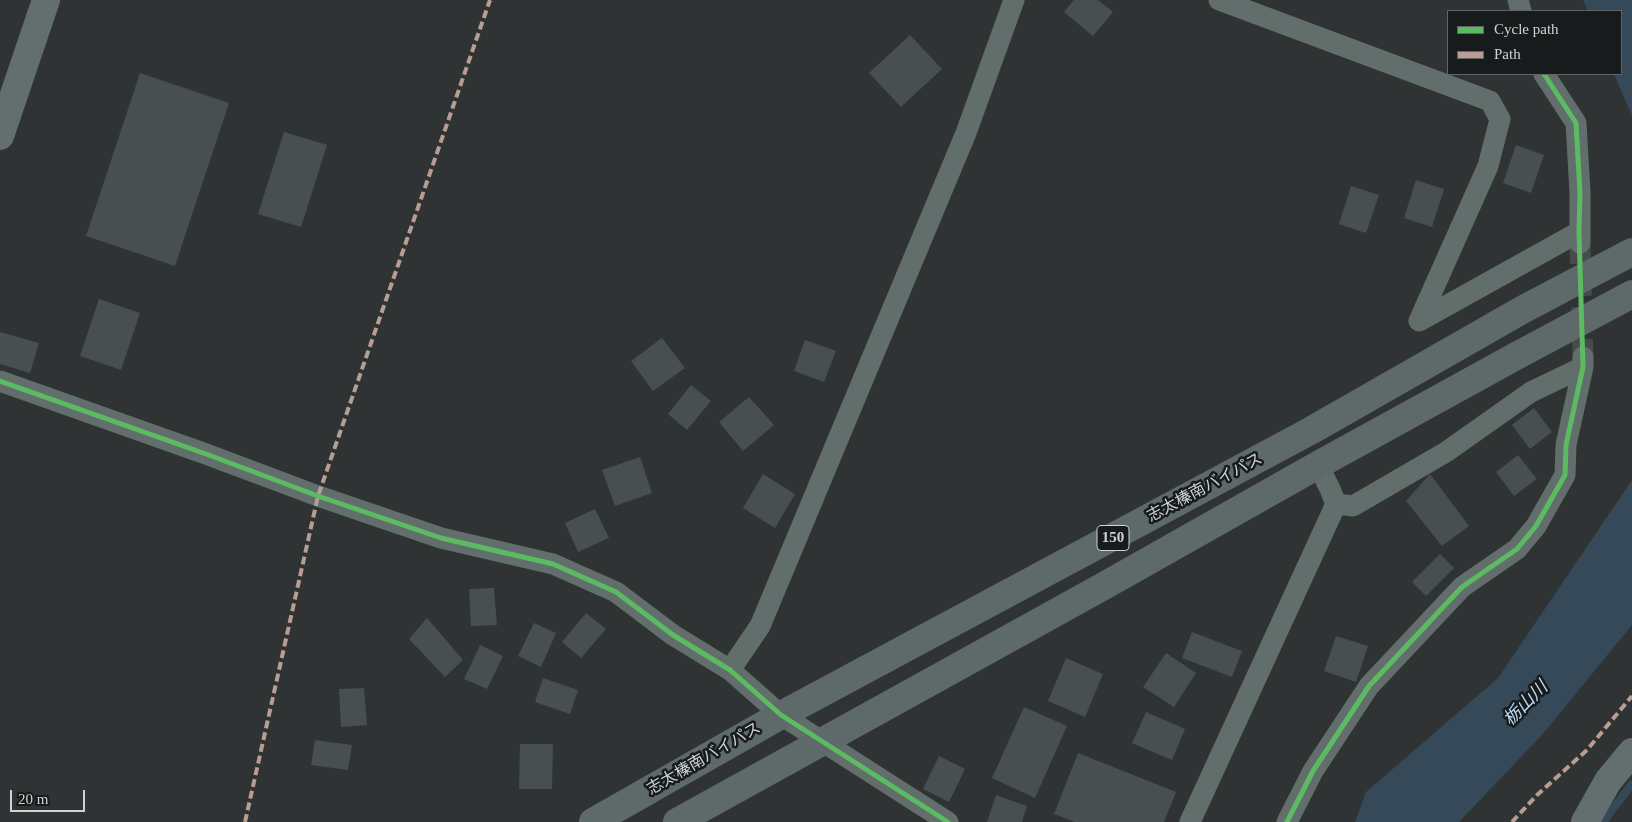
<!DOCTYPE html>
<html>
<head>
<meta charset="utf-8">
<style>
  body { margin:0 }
  #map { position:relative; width:1632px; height:822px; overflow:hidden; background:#2f3333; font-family:"Times New Roman",serif }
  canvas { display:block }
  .legend { position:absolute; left:1447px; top:10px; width:175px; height:65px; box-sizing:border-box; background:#181b1b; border:1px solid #616565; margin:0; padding:6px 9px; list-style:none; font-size:15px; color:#ced3d3 }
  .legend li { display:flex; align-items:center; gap:10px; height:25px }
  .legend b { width:25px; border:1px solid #616565 }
  .scale { position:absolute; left:10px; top:790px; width:75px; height:22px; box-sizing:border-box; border:2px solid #ced3d3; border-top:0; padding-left:6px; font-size:15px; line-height:18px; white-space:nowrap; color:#ced3d3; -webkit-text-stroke:4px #181b1b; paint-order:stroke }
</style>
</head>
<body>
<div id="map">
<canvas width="1632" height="822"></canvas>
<ul class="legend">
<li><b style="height:6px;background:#5cba63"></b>Cycle path</li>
<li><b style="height:6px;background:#b99d93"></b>Path</li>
</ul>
<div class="scale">20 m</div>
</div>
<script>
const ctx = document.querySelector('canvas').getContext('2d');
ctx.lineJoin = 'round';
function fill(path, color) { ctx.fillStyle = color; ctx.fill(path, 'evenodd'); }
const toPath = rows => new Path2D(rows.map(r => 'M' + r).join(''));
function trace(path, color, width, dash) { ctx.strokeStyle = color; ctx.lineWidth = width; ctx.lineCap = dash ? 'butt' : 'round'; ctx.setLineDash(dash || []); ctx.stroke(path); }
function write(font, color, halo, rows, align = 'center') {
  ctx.font = font + ' "Times New Roman","Noto Sans JP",serif'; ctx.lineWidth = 5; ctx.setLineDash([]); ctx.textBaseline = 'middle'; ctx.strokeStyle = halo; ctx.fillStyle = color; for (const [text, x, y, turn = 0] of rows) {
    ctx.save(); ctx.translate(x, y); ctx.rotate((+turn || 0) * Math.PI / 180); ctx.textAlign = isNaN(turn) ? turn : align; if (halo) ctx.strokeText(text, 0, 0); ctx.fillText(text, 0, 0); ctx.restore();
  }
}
fill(toPath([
  [1583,0,1632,0,1632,116,1614,74,1621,74,1621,11,1588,11],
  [1632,480,1632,625,1542,735,1459,822,1355,822,1366,792,1498,678]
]), '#364959');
trace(toPath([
  [1603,822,1632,784]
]), '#364959', 8);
fill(toPath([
  [1074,0,1098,0,1113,12,1093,36,1064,12],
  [910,35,942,69,901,107,869,73],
  [140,73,229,103,175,266,86,236],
  [284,132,327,145,301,227,258,214],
  [1516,145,1544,155,1531,193,1503,183],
  [1416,180,1444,189,1432,227,1404,218],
  [1351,186,1379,195,1366,233,1339,224],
  [99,299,140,313,121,370,80,356],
  [0,332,39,343,30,373,0,364],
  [662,338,685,368,653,391,631,361],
  [805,340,836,351,824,382,794,371],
  [691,385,711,401,687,430,668,414],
  [749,397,774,425,743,451,719,422],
  [1534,408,1552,432,1530,449,1512,425],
  [1518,455,1537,479,1514,496,1496,472],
  [640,457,652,493,615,506,602,470],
  [763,474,795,494,775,528,743,508],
  [1430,474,1469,526,1442,546,1406,501],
  [595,509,609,538,578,552,565,523],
  [1440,554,1454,568,1426,596,1412,582],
  [494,588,497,625,471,626,469,589],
  [586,613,606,629,581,658,562,642],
  [427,618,463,660,445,677,409,639],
  [534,623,556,633,541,667,518,656],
  [1192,632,1242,651,1232,677,1182,658],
  [1336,636,1368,646,1356,682,1324,671],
  [480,645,503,656,487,689,464,679],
  [1166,653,1196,673,1174,707,1143,687],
  [1066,658,1103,674,1085,717,1048,701],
  [543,678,578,690,570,714,535,702],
  [364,688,367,725,341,727,339,689],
  [1024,707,1067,726,1035,798,992,778],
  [1146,712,1185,729,1172,760,1132,743],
  [315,740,352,745,348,770,311,765],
  [520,744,553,744,552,789,519,789],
  [1078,753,1176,792,1164,822,1075,822,1054,814],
  [939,756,965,769,949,802,923,789],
  [996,795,1027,806,1022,822,987,822]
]), '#484f51');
trace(toPath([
  [1580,243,1583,357]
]), '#474b4b', 21, [21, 11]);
trace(toPath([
  [1219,0,1490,101,1500,119,1488,166,1419,321,1579,232],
  [1518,0,1521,11],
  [1544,74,1576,123,1580,193,1580,243],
  [0,381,206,454,318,496,441,538,553,564,616,592,673,635,730,670,781,715,948,822],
  [1336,504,1353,506,1446,452,1531,392,1583,367],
  [730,670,760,626,966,133,1014,0],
  [1190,822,1336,504,1330,489,1318,465],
  [1287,822,1313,771,1369,686,1462,587,1517,549,1536,526,1565,475,1566,445,1583,367,1583,357]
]), '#626e6b', 21);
trace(toPath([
  [0,136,46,0],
  [1585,822,1608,781,1632,752]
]), '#636f6e', 28);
trace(toPath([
  [593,822,781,715,1312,430,1522,310,1632,252],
  [677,822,1102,587,1318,465,1518,355,1632,294]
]), '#5d6a69', 28);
trace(toPath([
  [245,822,318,496,490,0],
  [1512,822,1537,795,1587,750,1632,696]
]), '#b99d93', 4, [8, 4]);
trace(toPath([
  [0,381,206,454,318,496,441,538,553,564,616,592,673,635,730,670,781,715,948,822],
  [1287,822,1313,771,1369,686,1462,587,1517,549,1536,526,1565,475,1566,445,1583,367,1579,232,1580,193,1576,123,1544,74]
]), '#5cba63', 5);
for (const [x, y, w] of [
  [1113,538,32]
]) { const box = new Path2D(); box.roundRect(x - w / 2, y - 12.5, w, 25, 4); ctx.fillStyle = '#181b1b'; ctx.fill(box); trace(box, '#ced3d3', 1); }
write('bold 15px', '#ced3d3', null, [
  ["150",1113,538]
]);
write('16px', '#ced3d3', '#181b1b', [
  ["志太榛南バイパス",1205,488,-28],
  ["志太榛南バイパス",704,759,-30]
]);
write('italic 18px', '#bbdcfb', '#181b1b', [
  ["栃山川",1526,704,-45]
]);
</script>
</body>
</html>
